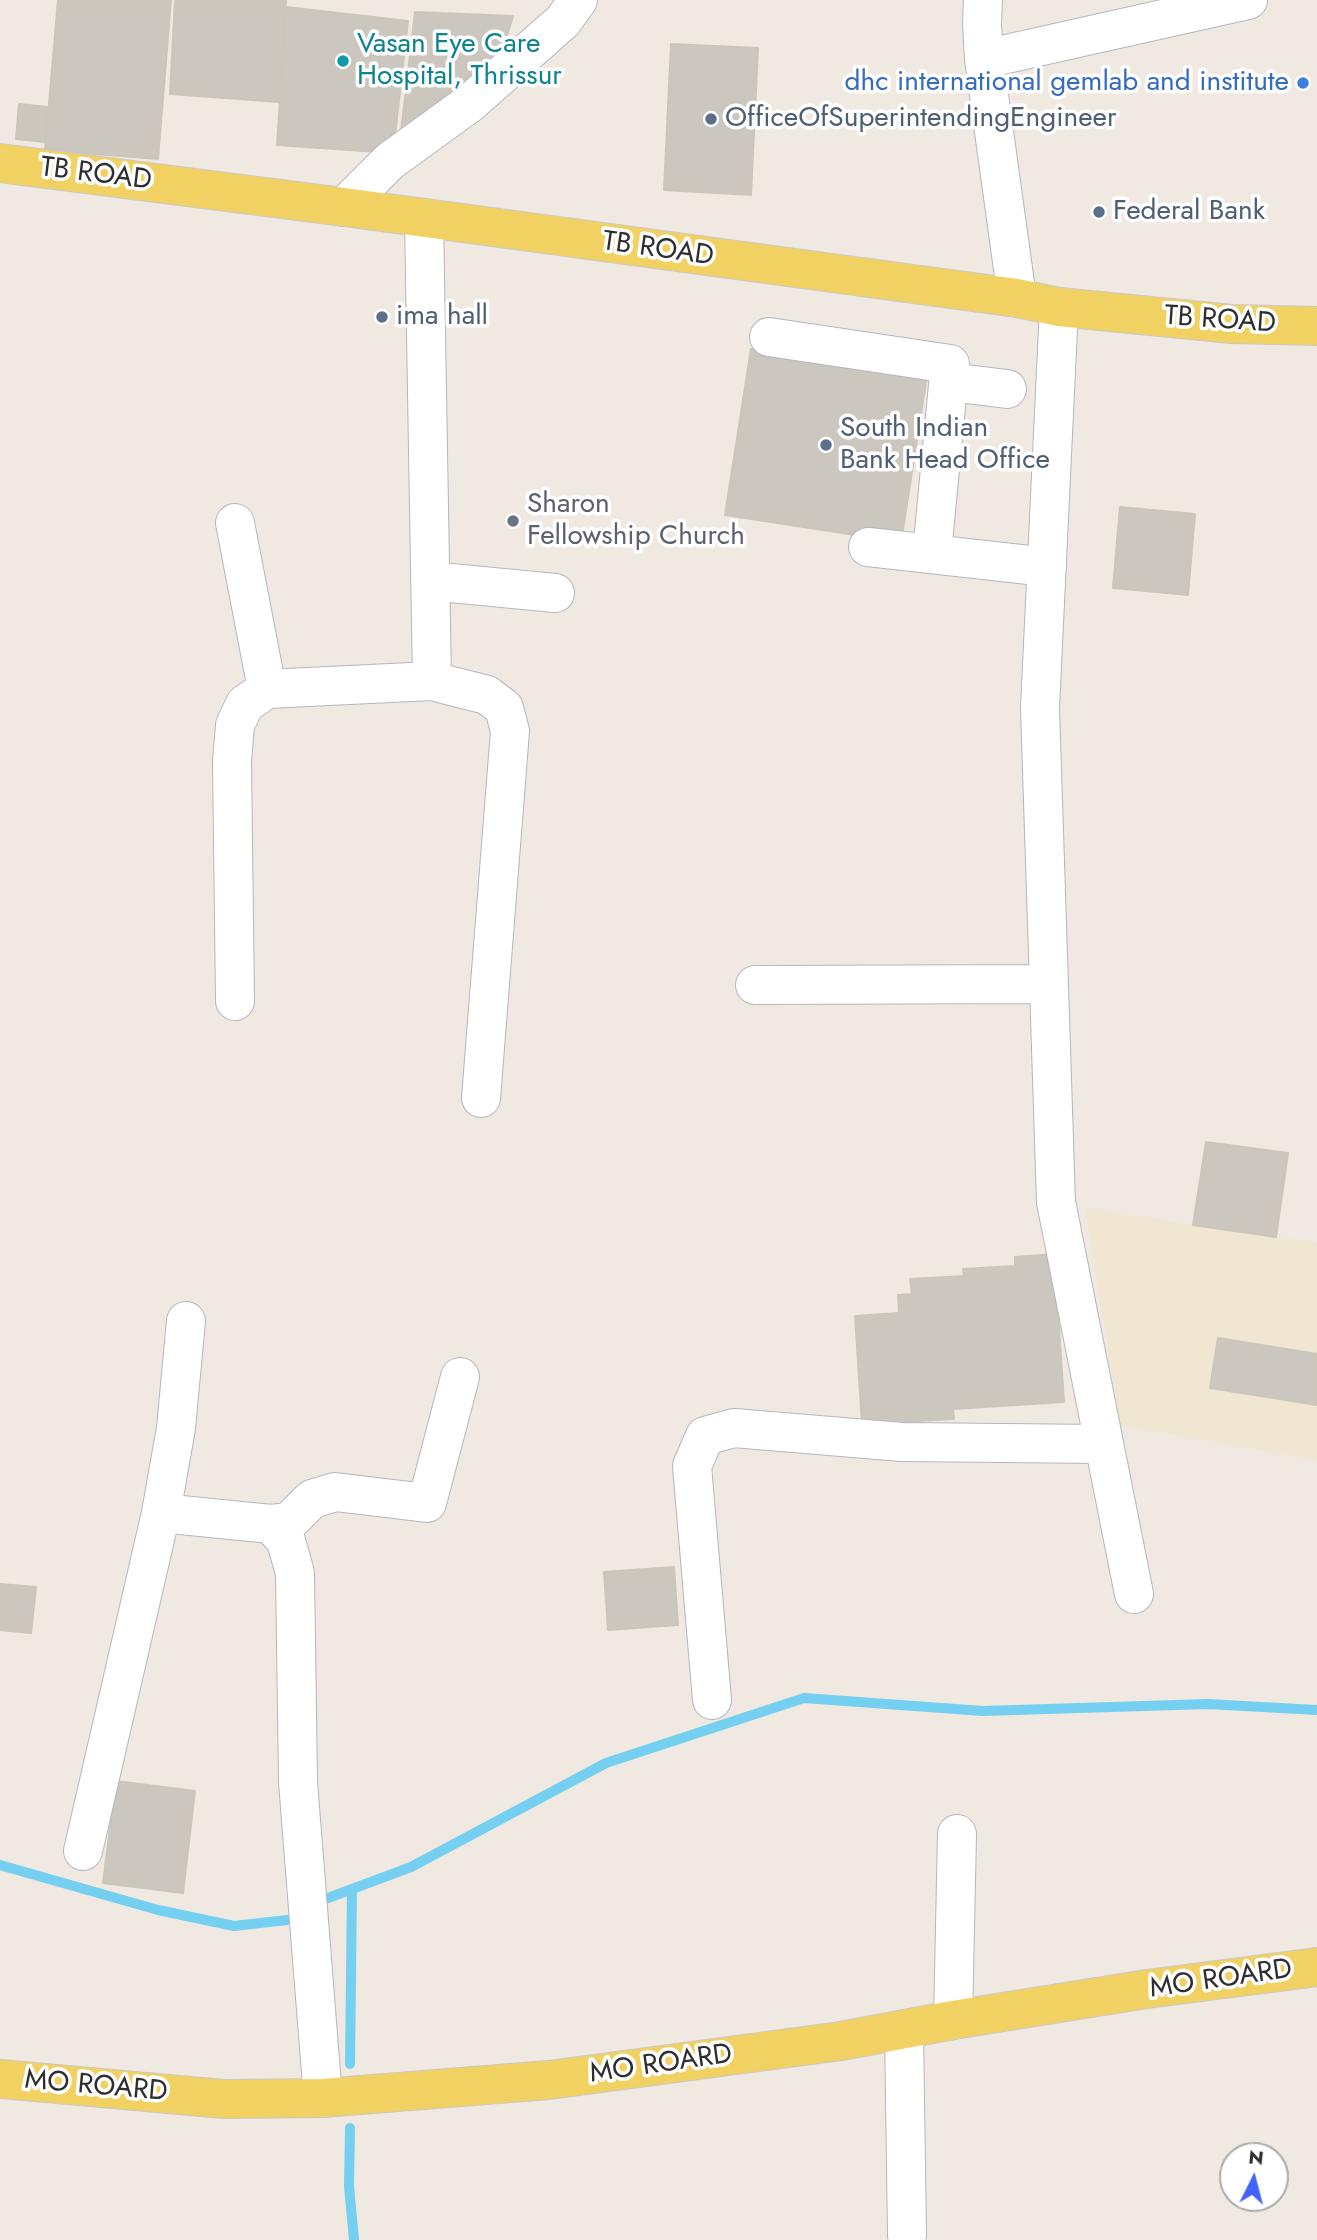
<!DOCTYPE html>
<html>
<head>
<meta charset="utf-8">
<style>
  body { margin:0 }
  #map { position:relative; width:1317px; height:2240px; overflow:hidden; background:#efe9e1; font-family:Jost,sans-serif }
  canvas { display:block }
  .north { position:absolute; left:1219px; top:2142px; width:70px; height:70px; box-sizing:border-box; background:#fff; border:2px solid #ababab; border-radius:50%; rotate:6deg; font-size:19px; font-weight:700; line-height:28px; text-align:center; color:#2e2e2e }
  .north::after { content:''; display:block; margin:auto; width:24px; height:32px; background:#4264fb; clip-path:polygon(50% 0,100% 100%,50% 72%,0 100%) }
</style>
</head>
<body>
<div id="map">
<canvas width="1317" height="2240"></canvas>
<div class="north">N</div>
</div>
<script>
const ctx = document.querySelector('canvas').getContext('2d');
ctx.lineJoin = 'round';
function fill(path, color) { ctx.fillStyle = color; ctx.fill(path, 'evenodd'); }
const toPath = rows => new Path2D(rows.map(r => 'M' + r).join(''));
function trace(path, color, width, dash) { ctx.strokeStyle = color; ctx.lineWidth = width; ctx.lineCap = dash ? 'butt' : 'round'; ctx.setLineDash(dash || []); ctx.stroke(path); }
function write(font, color, halo, rows, align = 'center') {
  ctx.font = font + ' Jost,sans-serif'; ctx.lineWidth = 7; ctx.setLineDash([]); ctx.textBaseline = 'middle'; ctx.strokeStyle = halo; ctx.fillStyle = color; for (const [text, x, y, turn = 0] of rows) {
    ctx.save(); ctx.translate(x, y); ctx.rotate((+turn || 0) * Math.PI / 180); ctx.textAlign = isNaN(turn) ? turn : align; if (halo) ctx.strokeText(text, 0, 0); ctx.fillText(text, 0, 0); ctx.restore();
  }
}
fill(toPath([
  [1085,1208,1317,1243,1317,1461,1120,1425]
]), '#f0e6d1');
trace(toPath([
  [0,1865,158,1910,234,1926,287,1920],
  [328,1898,411,1867,606,1763,804,1698,983,1711,1208,1704,1317,1710],
  [350,2064,352,1889],
  [350,2128,349,2186,354,2240]
]), '#75cff0', 10);
const building = toPath([
  [58,0,171,0,158,159,45,150,58,0],
  [175,0,286,0,279,102,170,94,175,0],
  [286,7,408,21,393,153,277,145,286,7],
  [415,12,513,16,501,55,400,140,415,12],
  [671,44,758,48,751,195,664,190,671,44],
  [19,104,47,107,45,142,16,139,19,104],
  [751,349,927,376,901,542,725,515,751,349],
  [1120,507,1195,514,1188,595,1113,588,1120,507],
  [1206,1142,1288,1153,1276,1237,1193,1225,1206,1142],
  [1054,1254,1064,1402,953,1409,954,1419,862,1424,855,1316,899,1313,898,1295,912,1294,910,1279,964,1276,963,1269,1015,1266,1015,1257,1054,1254],
  [1218,1338,1317,1354,1317,1405,1210,1388,1218,1338],
  [674,1567,678,1625,608,1630,604,1572,674,1567],
  [0,1584,36,1587,31,1633,0,1630,0,1584],
  [116,1781,195,1791,183,1893,103,1883,116,1781]
]);
fill(building, '#cbc7bf');
trace(building, '#cbc5ba', 2);
const minor = toPath([
  [983,0,982,24,984,59,1017,298],
  [984,59,1248,0],
  [344,207,390,161,470,103,563,21,578,0],
  [424,218,432,681,487,695,504,708,510,731,481,1098],
  [1059,307,1040,708,1056,1202,1134,1594],
  [769,337,950,364,932,553],
  [950,382,1007,389],
  [235,523,267,689],
  [868,547,1047,567],
  [430,581,555,593],
  [755,985,1049,984],
  [235,1001,232,761,235,725,245,704,267,689,432,681],
  [161,1513,176,1428,186,1321],
  [271,1524,286,1541,295,1573,298,1782,323,2098],
  [712,1700,692,1466,705,1436,734,1428,902,1442,1103,1444],
  [83,1851,161,1513,271,1524,289,1522,312,1499,335,1492,427,1503,460,1377],
  [953,2020,957,1834],
  [904,2030,907,2235]
]);
const major = toPath([
  [0,163,344,207,1017,298,1059,307,1232,324,1317,326],
  [0,2079,224,2099,323,2098,549,2080,841,2041,953,2020,1147,1989,1317,1967]
]);
trace(minor, '#b4b7c1', 40);
trace(major, '#c9c9c9', 40);
trace(minor, '#fff', 38);
trace(major, '#f2d163', 38);
for (const [x, y, r, color] of [
  [343,61,7,"#0f9aa8"],
  [1303,83,7,"#3f7fe0"],
  [711,119,7,"#5c6f8a"],
  [1099,212,7,"#5c6f8a"],
  [382,317,7,"#5c6f8a"],
  [826,445,7,"#5c6f8a"],
  [513,521,7,"#6b7280"]
]) { const dot = new Path2D(); dot.arc(x, y, r, 0, 2 * Math.PI); ctx.fillStyle = color; ctx.fill(dot); trace(dot, '#fff', 2.5); }
write('28px', '#0d838f', '#fff', [
  ["Vasan Eye Care",357,45],
  ["Hospital, Thrissur",357,77]
], 'left');
write('28px', '#366cbe', '#fff', [
  ["dhc international gemlab and institute",1289,83]
], 'right');
write('28px', '#4e5e75', '#fff', [
  ["OfficeOfSuperintendingEngineer",725,119],
  ["Federal Bank",1113,212],
  ["ima hall",396,317],
  ["South Indian",840,429],
  ["Bank Head Office",840,461]
], 'left');
write('28px', '#2e2e2e', '#fff', [
  ["TB ROAD",96,175,7],
  ["TB ROAD",658,250,8],
  ["TB ROAD",1220,321,4],
  ["MO ROARD",1221,1980,-8],
  ["MO ROARD",661,2065,-8],
  ["MO ROARD",96,2087,5]
]);
write('28px', '#5b616d', '#fff', [
  ["Sharon",527,505],
  ["Fellowship Church",527,537]
], 'left');
</script>
</body>
</html>
